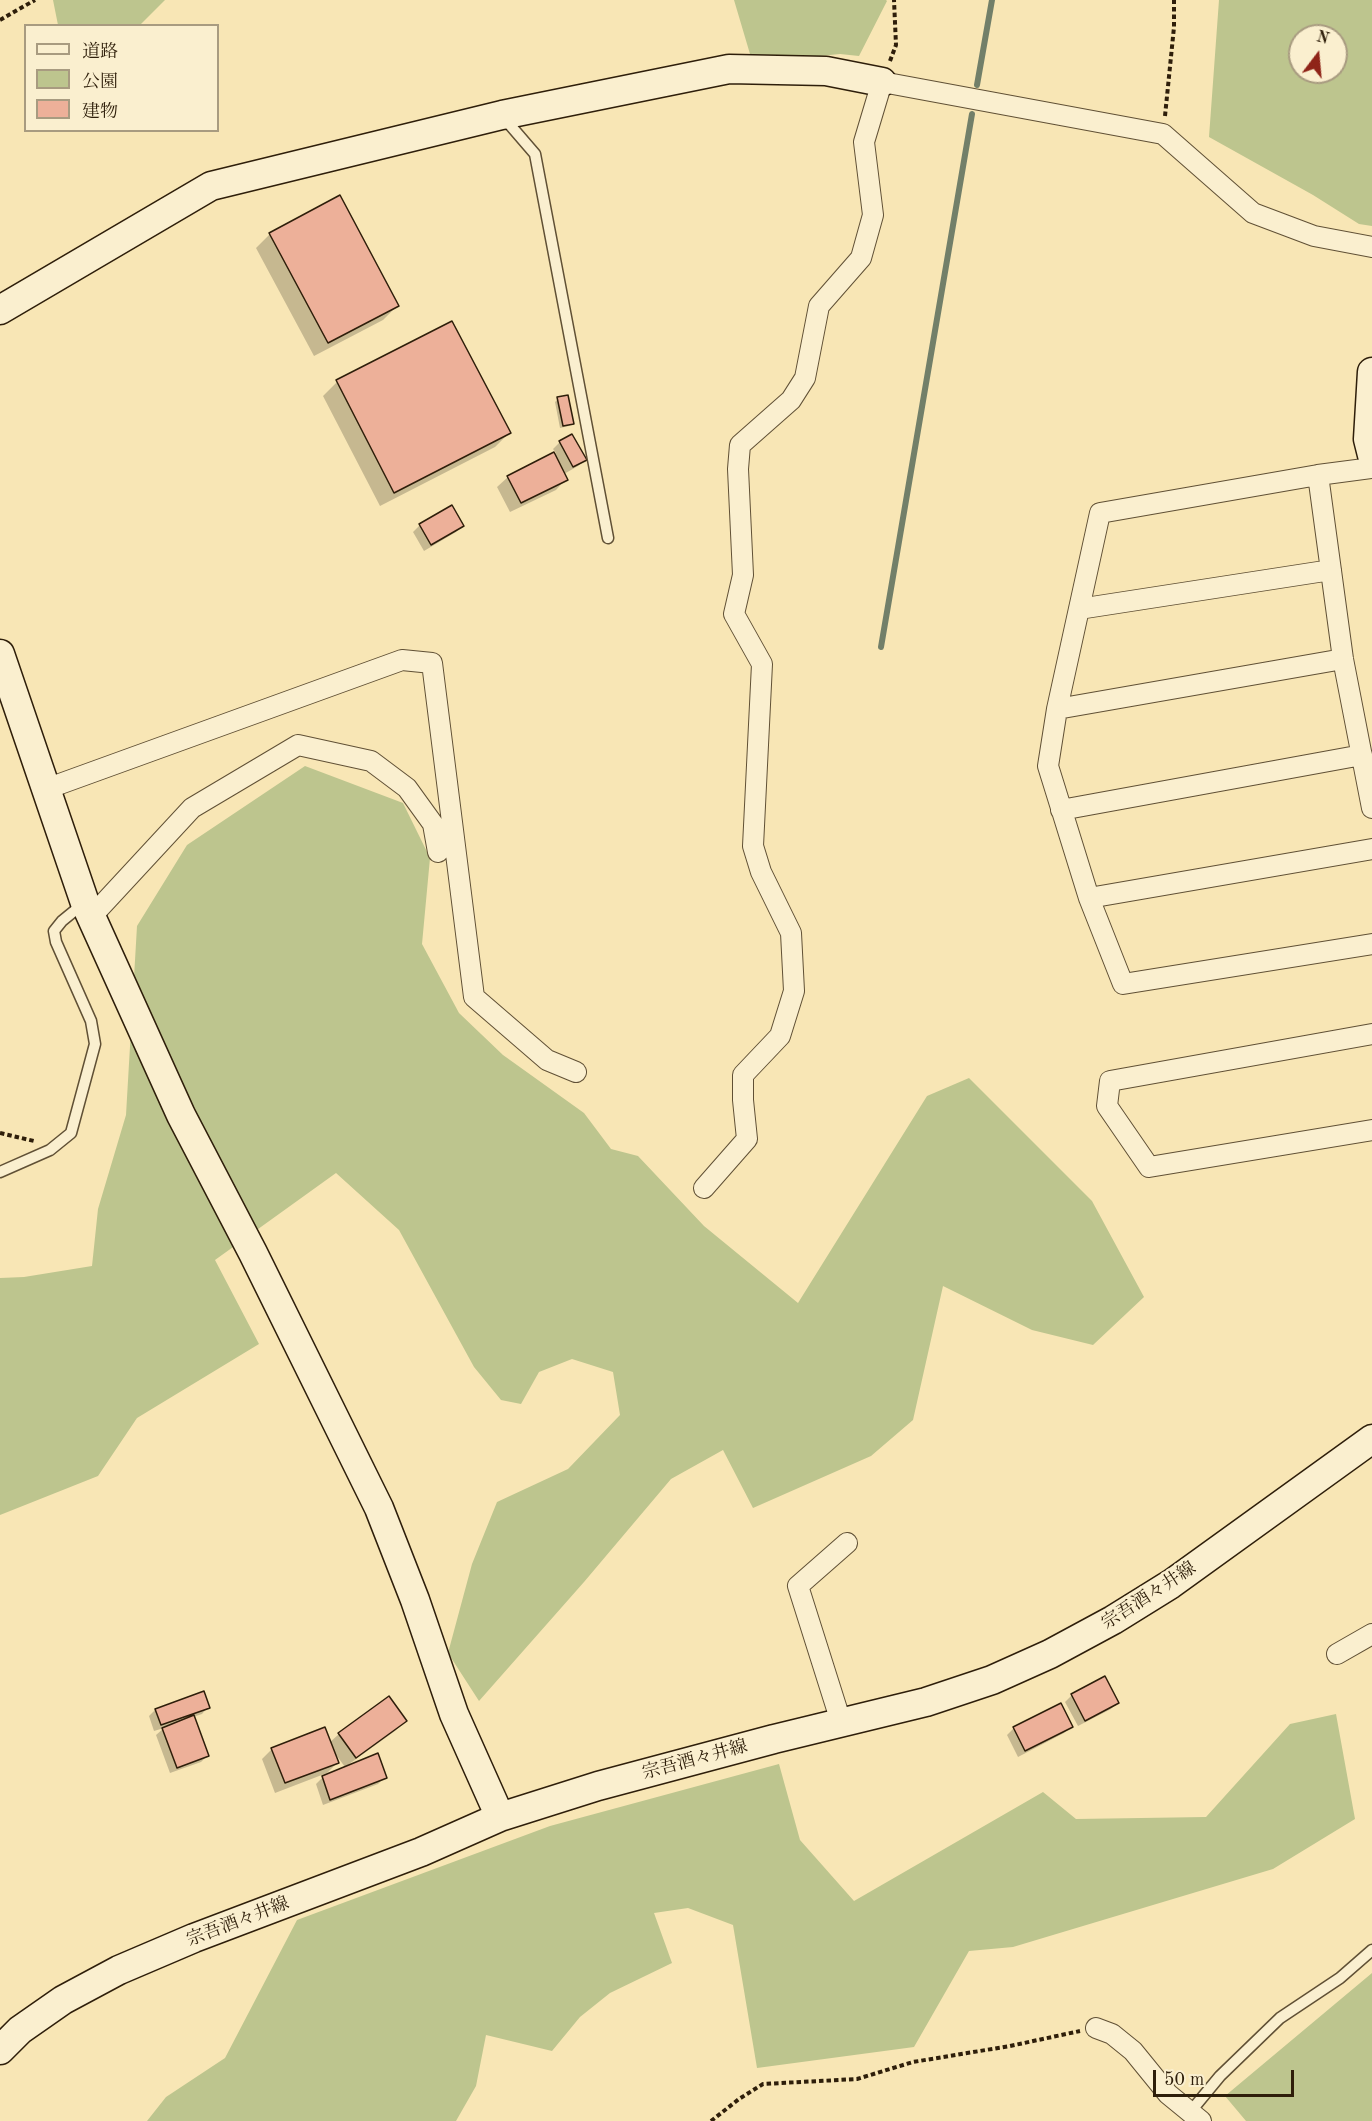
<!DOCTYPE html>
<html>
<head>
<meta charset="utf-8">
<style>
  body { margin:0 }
  #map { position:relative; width:1372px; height:2121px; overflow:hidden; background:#f8e6b5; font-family:"Old Standard TT","Noto Serif JP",serif }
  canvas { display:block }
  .legend { position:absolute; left:24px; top:24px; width:195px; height:108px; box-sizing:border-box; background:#faefcf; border:2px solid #a89b80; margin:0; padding:8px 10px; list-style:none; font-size:18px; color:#2e1e0a }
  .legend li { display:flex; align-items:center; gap:12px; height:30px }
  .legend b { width:30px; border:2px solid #a89b80 }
  .north { position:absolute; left:1288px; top:24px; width:60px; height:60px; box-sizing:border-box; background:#faefcf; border:2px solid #a89b80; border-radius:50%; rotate:16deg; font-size:16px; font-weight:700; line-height:24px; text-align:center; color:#2e1e0a }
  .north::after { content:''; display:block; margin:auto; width:21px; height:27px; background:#8f2418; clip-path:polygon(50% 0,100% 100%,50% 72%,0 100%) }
  .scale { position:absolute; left:1153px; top:2070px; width:141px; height:27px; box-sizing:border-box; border:3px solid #2e1e0a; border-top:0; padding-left:8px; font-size:18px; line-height:21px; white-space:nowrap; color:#2e1e0a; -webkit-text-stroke:4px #faefcf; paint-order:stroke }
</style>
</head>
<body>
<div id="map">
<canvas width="1372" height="2121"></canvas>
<ul class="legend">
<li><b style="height:8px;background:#faefcf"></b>道路</li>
<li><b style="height:16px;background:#bdc58e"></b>公園</li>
<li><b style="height:16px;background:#edb099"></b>建物</li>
</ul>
<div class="north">N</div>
<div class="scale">50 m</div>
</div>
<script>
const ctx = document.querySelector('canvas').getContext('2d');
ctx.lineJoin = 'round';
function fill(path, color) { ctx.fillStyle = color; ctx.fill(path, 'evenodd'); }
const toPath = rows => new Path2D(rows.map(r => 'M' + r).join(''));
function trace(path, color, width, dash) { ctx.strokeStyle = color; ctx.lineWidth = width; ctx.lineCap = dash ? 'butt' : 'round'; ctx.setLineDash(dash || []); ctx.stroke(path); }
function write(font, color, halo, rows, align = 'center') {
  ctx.font = font + ' "Old Standard TT","Noto Serif JP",serif'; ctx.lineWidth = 5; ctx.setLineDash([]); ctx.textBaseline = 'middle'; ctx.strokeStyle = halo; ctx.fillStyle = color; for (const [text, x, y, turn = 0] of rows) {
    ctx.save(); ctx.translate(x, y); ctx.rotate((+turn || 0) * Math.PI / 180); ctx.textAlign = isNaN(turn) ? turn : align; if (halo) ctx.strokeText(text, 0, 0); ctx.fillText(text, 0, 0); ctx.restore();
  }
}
fill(toPath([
  [53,0,165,0,139,26,58,25],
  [734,0,886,0,887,1,859,56,840,54,790,59,750,54],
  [1219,0,1372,0,1372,226,1359,224,1313,195,1209,137],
  [1300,36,1336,36,1336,72,1300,72],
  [305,766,403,803,430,858,422,944,459,1013,503,1055,584,1113,611,1149,638,1156,704,1226,798,1303,927,1096,969,1078,1092,1201,1144,1297,1093,1345,1032,1330,943,1286,913,1420,871,1456,753,1508,723,1450,671,1479,584,1582,479,1701,448,1653,472,1564,497,1502,568,1469,620,1415,613,1372,572,1359,539,1372,521,1404,501,1400,474,1367,399,1230,336,1173,215,1260,259,1344,137,1418,98,1476,0,1515,0,1278,24,1277,92,1266,98,1209,126,1115,137,926,187,845],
  [1336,1714,1355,1819,1273,1869,1013,1947,969,1951,914,2047,757,2068,733,1925,688,1908,654,1913,672,1963,610,1993,580,2017,552,2051,486,2035,476,2086,456,2121,147,2121,166,2097,225,2058,297,1920,550,1826,779,1764,800,1840,854,1901,1043,1792,1076,1819,1206,1817,1290,1724],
  [1372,1973,1372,2121,1246,2121,1225,2096]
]), '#bdc58e');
fill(toPath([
  [270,234,397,306,383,320,314,356,256,248],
  [337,382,509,433,495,447,380,506,323,396],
  [558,399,572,423,569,426,560,428,555,402],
  [560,442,585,460,578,466,564,474,566,479,556,490,510,512,497,487,508,477,556,453,553,449],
  [420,525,462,526,456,532,424,551,413,532],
  [1072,1695,1117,1703,1111,1709,1078,1726,1065,1702],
  [1060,1705,1071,1726,1064,1733,1018,1757,1007,1735,1013,1729],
  [208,1707,202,1714,193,1717,208,1755,201,1762,170,1773,156,1735,164,1728,154,1731,149,1716,155,1710],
  [405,1721,395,1731,345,1767,334,1752,337,1763,327,1773,275,1793,262,1759,272,1749,329,1743,339,1734],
  [323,1777,385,1777,378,1784,323,1805,316,1784]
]), '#0003');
trace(toPath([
  [977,85,992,0],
  [881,647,972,114]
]), '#727f69', 6);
const building = toPath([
  [340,195,399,306,328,343,269,233,340,195],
  [452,321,511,433,394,493,336,380,452,321],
  [568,395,574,424,563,426,557,397,568,395],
  [572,434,587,460,573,467,559,441,572,434],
  [554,452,568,480,521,503,507,476,554,452],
  [452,505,464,526,431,545,419,524,452,505],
  [1105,1676,1119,1703,1085,1721,1071,1694,1105,1676],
  [204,1691,210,1708,161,1725,155,1709,204,1691],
  [389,1696,407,1721,356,1758,338,1733,389,1696],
  [1061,1703,1073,1727,1025,1751,1013,1727,1061,1703],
  [194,1715,209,1756,177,1768,162,1728,194,1715],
  [325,1727,339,1763,285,1783,271,1748,325,1727],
  [378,1753,387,1778,330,1800,322,1776,378,1753]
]);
fill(building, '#edb099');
trace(building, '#2e1e0a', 1.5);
const lane = toPath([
  [504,118,535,154,608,538],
  [0,1172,50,1150,71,1133,95,1044,91,1021,56,942,54,931,62,921,84,903],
  [1191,2111,1220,2076,1280,2018,1340,1978,1372,1950]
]);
const street = toPath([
  [1372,468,1318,475,1100,513,1057,709,1048,766,1089,898,1123,984,1372,944],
  [1318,475,1343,659,1372,808],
  [1079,609,1331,570],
  [1057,709,1343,659],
  [46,789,402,660,432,663,474,997,547,1060,576,1072],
  [1061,810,1362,755],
  [1089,898,1372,849],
  [92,916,192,808,298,745,371,761,407,788,433,824,438,852],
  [1372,1034,1110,1081,1107,1106,1149,1167,1372,1130],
  [704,1188,747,1139,743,1100,743,1075,780,1036,794,991,791,933,761,872,753,846,762,664,734,614,743,575,738,469,740,445,791,400,805,378,819,306,861,258,873,215,864,142,882,82,1163,134,1253,213,1314,236,1372,247],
  [1337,1654,1372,1634],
  [841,1722,798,1586,847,1543],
  [1096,2028,1112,2034,1133,2051,1168,2094,1201,2121]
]);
const secondary = toPath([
  [0,310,211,186,502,115,729,69,826,71,882,82],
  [1372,372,1368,439,1372,455],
  [0,654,85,903,181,1115,253,1253,379,1508,415,1600,454,1714,500,1817],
  [0,2050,20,2030,63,2000,119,1970,194,1938,421,1852,500,1817,598,1786,774,1739,926,1702,992,1680,1050,1654,1113,1620,1171,1584,1372,1439]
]);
trace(lane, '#605035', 13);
trace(street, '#605035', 22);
trace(secondary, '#2e1e0a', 31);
trace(toPath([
  [0,20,35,0],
  [890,61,896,45,894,0],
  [1165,116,1174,27,1174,0],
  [0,1133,34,1141],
  [711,2121,739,2099,763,2084,857,2079,913,2062,1010,2046,1080,2031]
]), '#2e1e0a', 4, [4.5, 3]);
trace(lane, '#faefcf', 10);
trace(street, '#faefcf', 20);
trace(secondary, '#faefcf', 28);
write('18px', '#2e1e0a', '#faefcf', [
  ["宗吾酒々井線",1149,1596,-33],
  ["宗吾酒々井線",695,1760,-15],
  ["宗吾酒々井線",238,1922,-21]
]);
</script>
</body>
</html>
